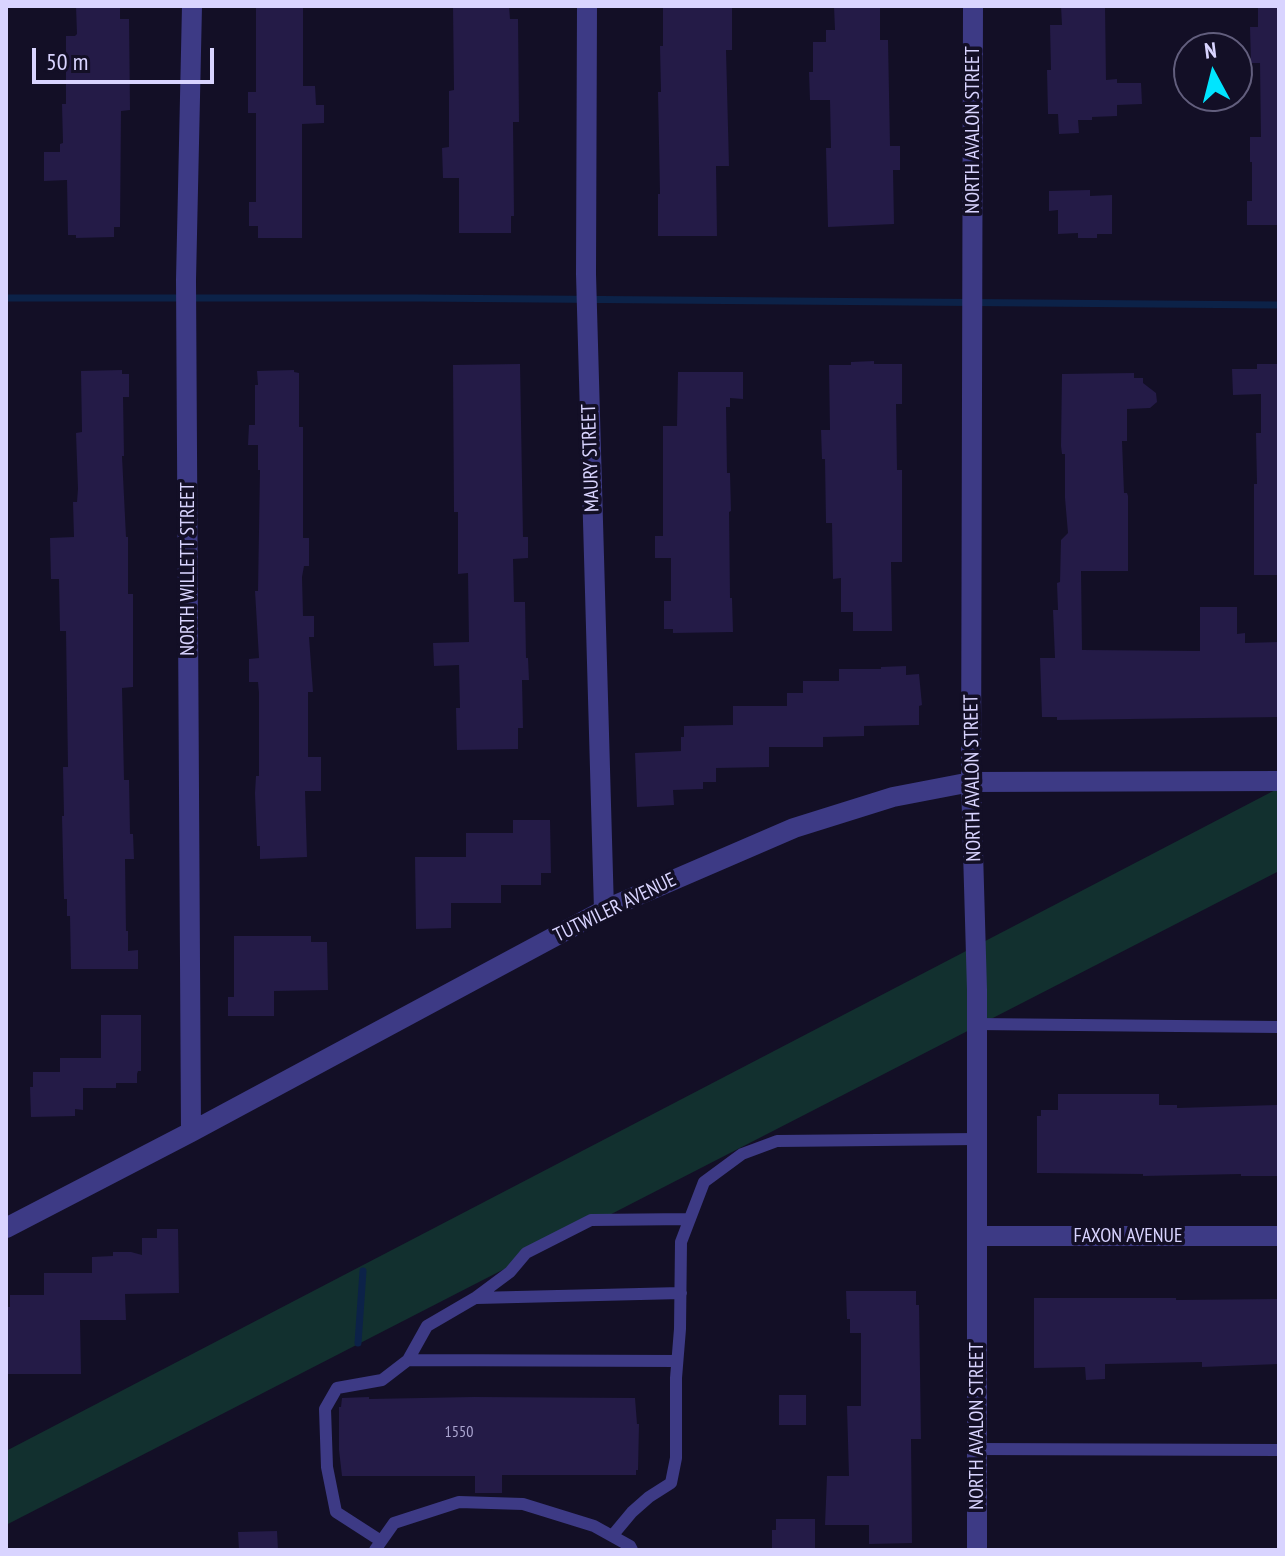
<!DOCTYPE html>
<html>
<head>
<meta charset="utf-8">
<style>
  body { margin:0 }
  #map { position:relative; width:1285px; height:1556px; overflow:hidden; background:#130f26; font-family:"PT Sans Narrow",sans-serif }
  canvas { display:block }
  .frame { position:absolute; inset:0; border:8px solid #d9d4ff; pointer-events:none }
  .north { position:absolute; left:1173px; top:32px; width:80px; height:80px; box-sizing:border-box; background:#130f26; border:2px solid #625e7d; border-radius:50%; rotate:353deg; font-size:22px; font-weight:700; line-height:32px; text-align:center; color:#d9d4ff }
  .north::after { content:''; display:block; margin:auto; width:28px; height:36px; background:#00e5ff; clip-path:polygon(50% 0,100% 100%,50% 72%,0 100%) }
  .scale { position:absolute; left:32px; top:48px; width:182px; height:36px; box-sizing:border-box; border:4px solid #d9d4ff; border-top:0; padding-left:10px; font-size:24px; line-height:28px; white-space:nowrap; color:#d9d4ff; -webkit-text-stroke:6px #130f26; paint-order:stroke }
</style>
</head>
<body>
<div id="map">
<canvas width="1285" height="1556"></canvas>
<div class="frame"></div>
<div class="north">N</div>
<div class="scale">50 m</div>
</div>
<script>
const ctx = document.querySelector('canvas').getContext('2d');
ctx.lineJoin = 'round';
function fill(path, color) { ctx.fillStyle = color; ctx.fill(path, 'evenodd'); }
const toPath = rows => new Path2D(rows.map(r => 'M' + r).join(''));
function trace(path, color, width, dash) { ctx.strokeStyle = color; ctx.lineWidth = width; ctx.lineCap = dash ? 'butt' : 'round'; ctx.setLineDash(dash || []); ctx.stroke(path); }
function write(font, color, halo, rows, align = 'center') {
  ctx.font = font + ' "PT Sans Narrow",sans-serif'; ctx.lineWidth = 7; ctx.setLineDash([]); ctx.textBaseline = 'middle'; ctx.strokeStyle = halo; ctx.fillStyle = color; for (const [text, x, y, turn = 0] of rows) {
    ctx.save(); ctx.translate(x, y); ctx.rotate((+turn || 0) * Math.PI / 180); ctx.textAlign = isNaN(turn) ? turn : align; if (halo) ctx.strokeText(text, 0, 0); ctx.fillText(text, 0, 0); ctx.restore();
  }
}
fill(toPath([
  [1279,788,1279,871,6,1525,6,1451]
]), '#12302f');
trace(toPath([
  [6,298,417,298,1279,305],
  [358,1343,363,1271]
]), '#0c2248', 7);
fill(toPath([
  [76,6,120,6,120,19,129,19,130,110,121,111,120,227,114,227,114,237,76,238,76,235,68,235,67,180,44,181,44,152,60,152,60,144,63,143,62,104,66,104,66,36,75,36,77,34],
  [256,6,303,6,303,86,315,86,316,105,324,105,324,123,302,124,302,238,258,238,258,226,249,226,249,202,256,202,256,113,248,113,248,92,256,92],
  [453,6,509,6,510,19,518,19,519,122,513,122,514,216,511,216,511,233,459,233,459,178,443,178,442,148,449,147,449,91,454,90],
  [663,6,732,6,732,50,726,50,729,166,716,166,717,236,658,236,658,194,660,194,658,92,661,92,660,46,663,46],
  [834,6,880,6,880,40,888,40,890,146,900,146,900,170,893,170,894,224,828,227,826,148,831,148,830,100,810,100,809,72,813,72,813,42,826,42,826,30,835,30],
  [1061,6,1105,6,1106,80,1117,79,1117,83,1141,83,1142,104,1117,105,1117,116,1092,117,1092,120,1078,120,1079,133,1059,134,1058,114,1048,114,1047,70,1051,70,1050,25,1062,25],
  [1258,6,1279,6,1279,225,1247,225,1247,201,1252,201,1252,162,1250,162,1250,137,1261,137,1260,63,1251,63,1250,27,1258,27],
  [1090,190,1090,196,1112,195,1112,234,1097,234,1097,238,1078,238,1078,233,1058,234,1058,210,1049,211,1049,191],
  [874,361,874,364,902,364,902,404,896,404,897,470,902,470,902,562,891,562,892,631,853,631,853,612,841,612,841,578,833,579,832,523,826,523,825,459,822,459,821,430,830,430,829,365,851,365,851,362],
  [520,364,523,537,528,537,528,558,513,559,514,602,525,602,526,658,528,658,529,680,522,680,523,728,518,728,518,749,457,750,456,708,460,708,459,665,434,666,433,643,469,642,468,573,458,574,458,512,454,512,453,365],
  [1257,364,1279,364,1279,575,1254,575,1254,484,1257,484,1256,433,1261,433,1261,394,1233,395,1232,369,1257,369],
  [122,370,122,374,129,374,129,397,123,397,124,456,122,456,126,537,128,537,128,594,133,594,133,687,122,688,124,780,129,780,130,834,133,834,134,859,125,859,126,931,128,931,128,951,138,950,138,969,71,969,70,916,67,916,67,899,64,899,62,816,64,816,63,767,68,767,66,631,60,631,59,579,51,579,50,538,74,537,73,502,77,502,78,489,76,433,82,432,81,371],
  [294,370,294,372,299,373,299,427,303,427,303,538,309,538,309,566,304,566,302,577,303,616,314,616,314,637,309,637,313,692,308,692,308,757,321,757,321,791,305,791,307,857,260,859,260,846,257,846,255,793,256,776,259,776,259,693,258,682,249,682,249,659,259,658,255,591,258,591,260,470,258,470,258,445,248,445,249,425,255,425,255,385,258,385,257,371],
  [678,372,743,372,743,399,730,398,730,407,726,407,727,473,730,473,731,511,729,512,730,598,732,598,733,632,673,633,673,629,664,629,664,601,671,601,671,558,655,558,655,536,663,536,663,426,677,426],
  [1134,373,1134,378,1143,378,1143,383,1156,393,1157,402,1150,408,1127,409,1127,441,1122,441,1124,493,1127,493,1128,496,1128,571,1081,571,1082,650,1200,651,1200,607,1237,607,1237,634,1245,633,1245,643,1279,642,1279,717,1057,720,1057,717,1042,717,1040,658,1055,658,1053,610,1058,610,1057,583,1060,582,1061,540,1068,533,1065,498,1065,454,1062,454,1061,446,1062,374],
  [906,666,906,675,919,674,922,705,919,706,919,725,864,726,864,736,823,737,823,747,769,747,769,767,716,768,716,782,703,782,703,789,673,790,674,805,637,807,635,753,681,751,681,737,684,737,684,726,733,725,733,706,787,706,787,693,803,693,803,681,839,681,839,669,881,669,881,667],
  [513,820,550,820,551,873,541,873,541,885,501,885,501,903,451,903,451,928,416,929,415,857,466,857,466,833,513,833],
  [234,936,311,936,311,942,327,942,328,990,274,991,274,1016,228,1016,228,997,234,997],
  [101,1015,141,1015,141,1071,138,1071,137,1074,137,1083,116,1083,116,1088,83,1088,83,1110,75,1109,75,1116,31,1117,30,1087,33,1087,33,1072,60,1072,60,1058,101,1058],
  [1058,1094,1159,1094,1159,1105,1177,1105,1177,1108,1277,1105,1277,1176,1241,1176,1241,1174,1143,1176,1143,1174,1037,1173,1037,1116,1041,1116,1041,1110,1058,1110],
  [157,1229,178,1229,179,1293,125,1294,126,1320,80,1320,81,1374,6,1374,6,1307,10,1307,10,1295,44,1295,44,1273,92,1273,92,1257,113,1256,113,1252,131,1252,142,1255,142,1238,157,1238],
  [846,1291,916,1291,916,1305,919,1305,921,1439,911,1439,912,1543,869,1544,869,1525,825,1525,827,1476,849,1476,847,1406,861,1406,861,1333,850,1333,850,1319,847,1319],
  [1034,1298,1176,1298,1176,1300,1279,1299,1279,1364,1202,1367,1202,1362,1105,1364,1105,1379,1086,1380,1085,1367,1034,1368],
  [779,1395,806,1395,806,1425,779,1425],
  [369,1397,369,1399,474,1397,635,1398,637,1424,639,1424,638,1470,636,1470,636,1475,502,1475,502,1493,475,1493,475,1476,342,1476,339,1450,339,1407,341,1407,342,1398],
  [776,1519,815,1519,815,1550,772,1550,772,1530,776,1530],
  [277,1531,278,1550,239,1550,238,1532]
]), '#241b47');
trace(toPath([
  [976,1024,1279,1027],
  [476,1298,681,1293],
  [408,1360,677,1361],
  [977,1449,1279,1450],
  [612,1536,632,1512,649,1497,671,1483,676,1458,676,1378,680,1329,681,1242,704,1182,742,1154,777,1141,977,1139],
  [381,1541,336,1512,327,1467,325,1409,337,1388,382,1380,408,1360,427,1326,475,1298,510,1272,526,1253,591,1220,690,1219],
  [375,1550,394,1523,459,1502,523,1504,594,1526,630,1546,632,1550]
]), '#3d3a85', 12);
trace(toPath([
  [587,6,586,274,604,910],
  [973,6,971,782,977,990,977,1550],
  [191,1132,186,280,192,6],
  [6,1228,191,1132,604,910,794,828,893,797,971,782,1279,781],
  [977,1236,1279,1236]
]), '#3d3a85', 20);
write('16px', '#aca6d1', null, [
  ["1550",459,1432]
]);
write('20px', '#d9d4ff', '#130f26', [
  ["NORTH AVALON STREET",973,130,-90],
  ["MAURY STREET",591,458,-92],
  ["NORTH WILLETT STREET",188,569,-90],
  ["NORTH AVALON STREET",973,778,-91],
  ["TUTWILER AVENUE",615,908,-26],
  ["FAXON AVENUE",1128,1236],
  ["NORTH AVALON STREET",977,1426,-90]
]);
</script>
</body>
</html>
